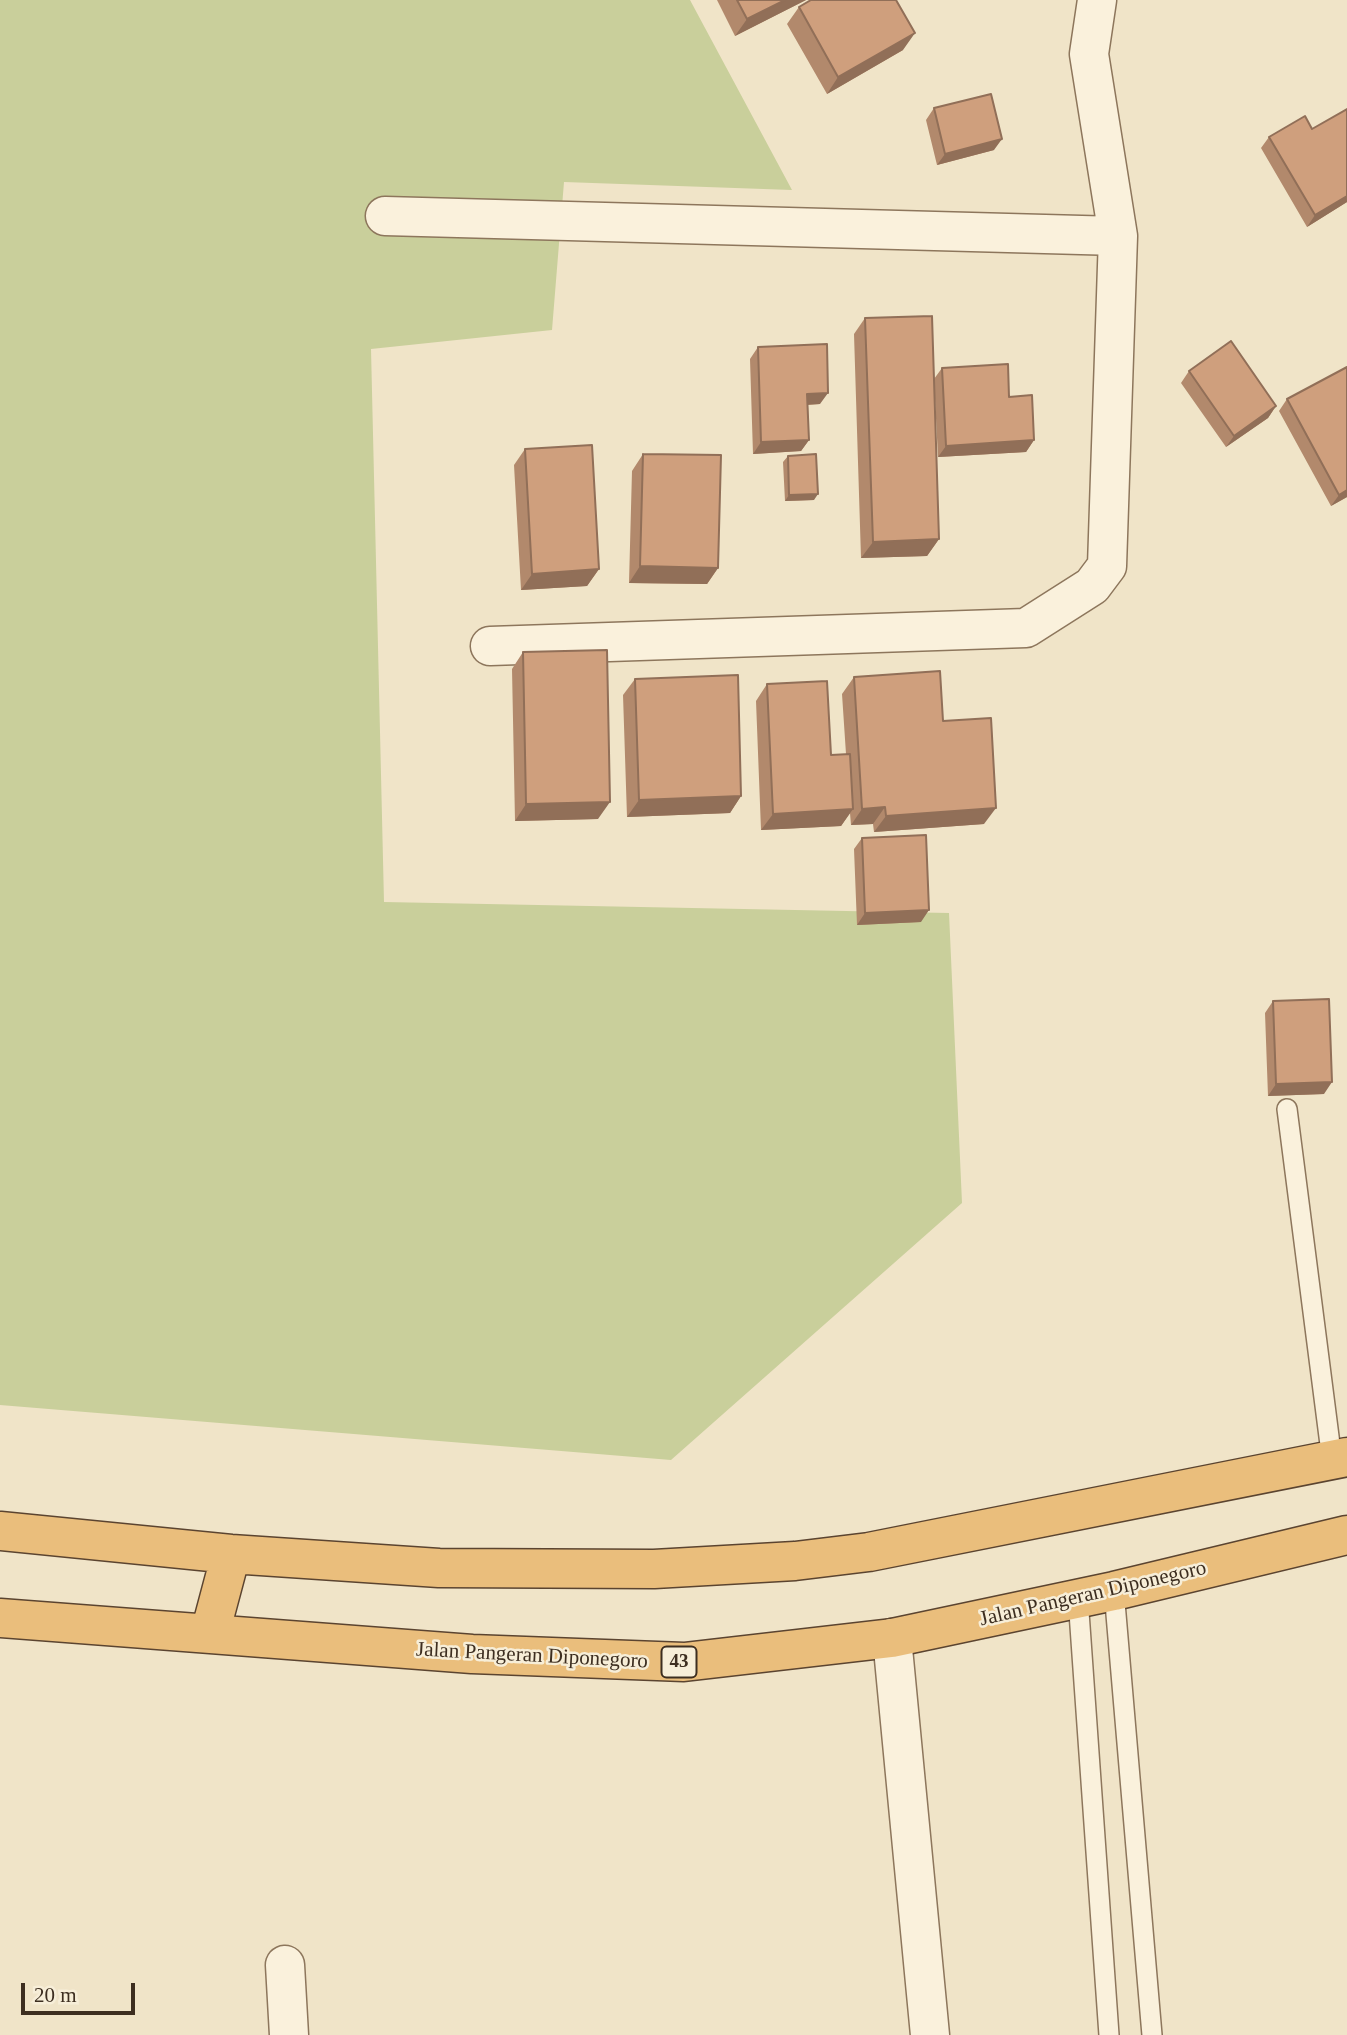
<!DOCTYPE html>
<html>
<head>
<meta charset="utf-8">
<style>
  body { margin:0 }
  #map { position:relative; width:1347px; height:2035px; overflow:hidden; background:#f0e4c8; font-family:Georgia,serif }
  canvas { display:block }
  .scale { position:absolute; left:21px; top:1983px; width:114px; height:32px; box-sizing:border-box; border:4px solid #3d2e20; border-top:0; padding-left:9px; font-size:21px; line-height:24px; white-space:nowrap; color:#3d2e20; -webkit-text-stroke:5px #f7eed8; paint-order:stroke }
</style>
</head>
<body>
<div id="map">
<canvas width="1347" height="2035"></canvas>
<div class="scale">20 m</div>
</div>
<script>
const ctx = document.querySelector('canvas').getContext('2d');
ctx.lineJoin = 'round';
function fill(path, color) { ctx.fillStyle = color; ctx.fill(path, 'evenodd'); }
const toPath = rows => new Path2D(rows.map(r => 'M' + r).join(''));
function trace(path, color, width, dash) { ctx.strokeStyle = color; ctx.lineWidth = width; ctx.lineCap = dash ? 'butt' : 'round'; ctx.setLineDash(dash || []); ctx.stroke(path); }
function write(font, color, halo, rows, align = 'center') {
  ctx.font = font + ' Georgia,serif'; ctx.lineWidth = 5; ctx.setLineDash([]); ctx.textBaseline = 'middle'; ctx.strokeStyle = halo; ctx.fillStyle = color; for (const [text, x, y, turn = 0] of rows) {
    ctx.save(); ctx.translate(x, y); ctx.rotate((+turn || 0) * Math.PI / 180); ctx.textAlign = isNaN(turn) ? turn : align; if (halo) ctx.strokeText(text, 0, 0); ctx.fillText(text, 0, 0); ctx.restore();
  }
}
fill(toPath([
  [0,0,690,0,792,190,564,182,552,330,371,349,384,902,949,913,962,1203,671,1460,0,1405]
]), '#c9cf9b');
const service = toPath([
  [1287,1109,1332,1460],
  [1114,1591,1152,2035],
  [1078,1598,1109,2035]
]);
const minor = toPath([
  [385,216,1118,236],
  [490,646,1026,628,1092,586,1107,566,1118,236,1089,54,1097,0],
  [892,1638,930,2035],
  [285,1965,289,2035]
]);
const trunk = toPath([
  [0,1531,231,1554,439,1568,654,1569,795,1561,869,1552,1347,1457],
  [0,1618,472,1654,684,1662,892,1638,1114,1591,1347,1535],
  [210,1633,231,1554]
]);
trace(service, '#8d765c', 22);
trace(minor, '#8d765c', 41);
trace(trunk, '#5b4430', 41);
trace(service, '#faf1dc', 19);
trace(minor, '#faf1dc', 38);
trace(trunk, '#eabe7c', 38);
fill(toPath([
  [717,0,806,0,735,36],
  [799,7,903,50,827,94,787,24],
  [934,108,994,150,937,165,926,120],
  [1347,109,1347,202,1307,227,1261,148,1269,137,1312,129],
  [865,318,939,539,927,556,861,558,854,334],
  [758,347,820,404,808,405,809,440,801,451,753,454,750,359],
  [942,368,1009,397,1034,440,1026,452,938,457,934,379],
  [1189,371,1276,406,1268,418,1226,447,1181,383],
  [1287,399,1347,497,1331,506,1279,411],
  [525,449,599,569,587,586,521,590,514,465],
  [643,454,718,568,707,584,629,583,632,471],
  [788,456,814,500,785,501,783,462],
  [523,652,598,819,515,821,512,669],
  [854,677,943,721,984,824,874,832,873,824,851,825,850,813,841,826,761,830,756,701,767,684,831,755,846,754,842,694],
  [635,679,741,796,730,813,627,817,623,695],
  [862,838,921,922,857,925,854,849],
  [1273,1001,1324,1094,1268,1096,1265,1013]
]), '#b2896c');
fill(toPath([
  [785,0,806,0,735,36,747,19],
  [915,33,903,50,827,94,838,77],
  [1002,139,994,150,937,165,945,154],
  [1347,196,1347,202,1307,227,1315,215],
  [828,393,820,404,799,405,807,394],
  [1276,406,1268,418,1226,447,1234,436],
  [809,440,801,451,753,454,761,442],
  [1034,440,1026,452,938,457,946,446],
  [1347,490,1347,497,1331,506,1339,495],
  [818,494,814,500,785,501,789,495],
  [939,539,927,556,861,558,873,542],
  [640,566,718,568,707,584,629,583],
  [599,569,587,586,521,590,532,574],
  [741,796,730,813,627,817,639,800],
  [610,802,598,819,515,821,526,804],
  [885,807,873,824,851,825,862,809],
  [996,808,984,824,874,832,886,816],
  [853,809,841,826,761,830,773,814],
  [929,910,921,922,857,925,865,913],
  [1332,1082,1324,1094,1268,1096,1276,1084]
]), '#916f58');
const building = toPath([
  [737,0,785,0,747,19,737,0],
  [811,0,896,0,915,33,838,77,799,7,811,0],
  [991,94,1002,139,945,154,934,108,991,94],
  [1347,109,1347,196,1315,215,1269,137,1305,116,1312,129,1347,109],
  [932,316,939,539,873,542,865,318,932,316],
  [1231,341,1276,406,1234,436,1189,371,1231,341],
  [827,344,828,393,807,394,809,440,761,442,758,347,827,344],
  [1008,364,1009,397,1032,395,1034,440,946,446,942,368,1008,364],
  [1347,367,1347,490,1339,495,1287,399,1347,367],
  [592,445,599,569,532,574,525,449,592,445],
  [643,454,721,455,718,568,640,566,643,454],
  [816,454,818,494,789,495,788,456,816,454],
  [607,650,610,802,526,804,523,652,607,650],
  [940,671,943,721,991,718,996,808,886,816,885,807,862,809,854,677,940,671],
  [738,675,741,796,639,800,635,679,738,675],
  [827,681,831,755,850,754,853,809,773,814,767,684,827,681],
  [926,835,929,910,865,913,862,838,926,835],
  [1329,999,1332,1082,1276,1084,1273,1001,1329,999]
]);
fill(building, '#cf9f7d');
trace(building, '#916f58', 2);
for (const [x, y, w] of [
  [679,1662,35]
]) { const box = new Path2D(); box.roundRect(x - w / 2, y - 15.5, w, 31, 5); ctx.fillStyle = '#f7eed8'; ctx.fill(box); trace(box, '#3d2e20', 2); }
write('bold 19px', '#3d2e20', null, [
  ["43",679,1662]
]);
write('21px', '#3d2e20', '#f7eed8', [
  ["Jalan Pangeran Diponegoro",1093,1594,-13],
  ["Jalan Pangeran Diponegoro",532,1656,3]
]);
</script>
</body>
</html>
